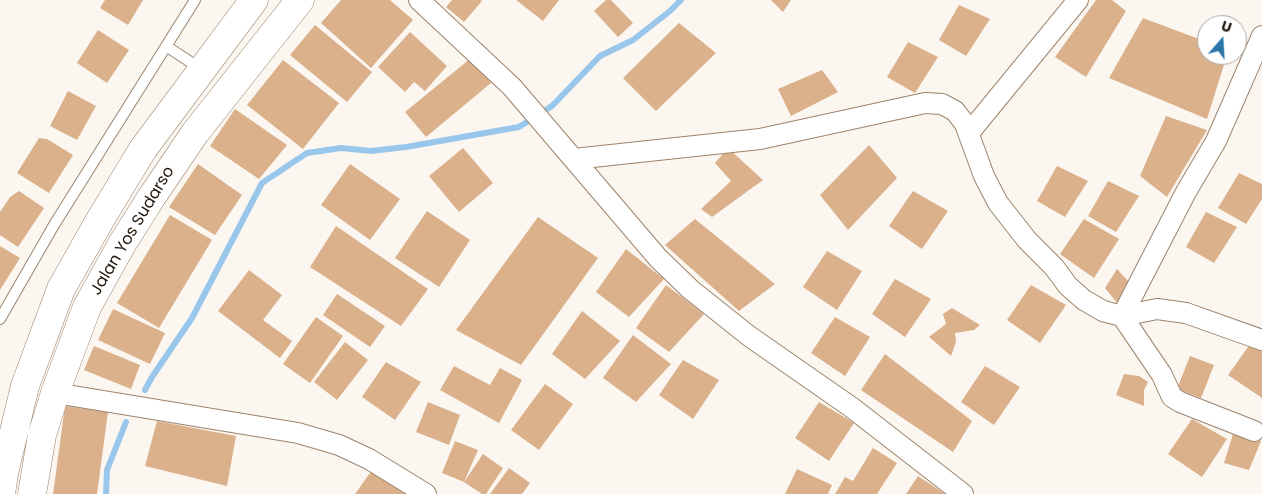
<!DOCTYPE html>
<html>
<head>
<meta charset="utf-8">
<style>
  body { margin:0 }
  #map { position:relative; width:1262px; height:494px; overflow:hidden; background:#fcf6f1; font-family:Poppins,sans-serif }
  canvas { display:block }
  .north { position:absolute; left:1197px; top:15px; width:50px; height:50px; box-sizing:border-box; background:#fff; border:1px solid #a7a39f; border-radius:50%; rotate:19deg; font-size:14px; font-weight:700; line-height:20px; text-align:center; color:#23190f }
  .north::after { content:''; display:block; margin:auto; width:18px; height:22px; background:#2b76a9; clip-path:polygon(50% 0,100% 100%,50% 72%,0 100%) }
</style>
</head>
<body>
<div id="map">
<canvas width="1262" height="494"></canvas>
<div class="north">U</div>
</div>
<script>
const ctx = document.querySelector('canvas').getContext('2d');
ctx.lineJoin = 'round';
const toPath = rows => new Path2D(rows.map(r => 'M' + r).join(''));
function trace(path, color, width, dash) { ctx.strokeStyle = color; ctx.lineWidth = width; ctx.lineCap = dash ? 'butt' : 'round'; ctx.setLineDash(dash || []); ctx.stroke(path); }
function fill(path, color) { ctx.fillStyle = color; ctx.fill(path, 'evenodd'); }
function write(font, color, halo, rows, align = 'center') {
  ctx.font = font + ' Poppins,sans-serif'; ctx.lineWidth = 4.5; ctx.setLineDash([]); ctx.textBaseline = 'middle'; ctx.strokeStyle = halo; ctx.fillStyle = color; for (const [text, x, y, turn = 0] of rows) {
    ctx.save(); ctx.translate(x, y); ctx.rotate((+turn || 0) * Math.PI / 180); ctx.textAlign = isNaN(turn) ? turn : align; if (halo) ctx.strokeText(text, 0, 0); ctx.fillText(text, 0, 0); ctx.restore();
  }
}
trace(toPath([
  [145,390,152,377,192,318,262,183,307,153,341,148,371,151,406,147,519,127,552,106,600,56,633,40,670,11,681,0],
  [106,494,107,470,126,422]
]), '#98c7eb', 6);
fill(toPath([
  [105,0,143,0,128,25,100,8],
  [341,0,390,0,413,20,371,68,321,23],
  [452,0,480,0,482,1,464,22,446,7],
  [516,0,559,0,543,21],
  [606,0,611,0,633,23,618,37,594,11],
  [771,0,791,0,783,12],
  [1096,0,1112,0,1126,11,1086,77,1055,57],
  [959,5,990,19,966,56,939,40],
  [1143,18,1207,42,1207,55,1227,55,1207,119,1109,78],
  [679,23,716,53,656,111,623,78],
  [315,25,372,72,347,102,290,55],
  [98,30,129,50,107,83,77,63],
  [410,32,447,66,425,91,414,82,405,92,378,67],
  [908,42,938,57,915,93,887,77],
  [471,58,491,83,426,137,405,112],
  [283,60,339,103,303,149,247,105],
  [822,70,838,92,791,116,778,89],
  [68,91,96,106,77,140,50,126],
  [235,109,287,145,259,179,210,146],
  [1166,116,1207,130,1167,197,1140,176],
  [39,138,47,139,73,155,49,193,17,173],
  [869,145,897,178,848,230,820,195],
  [463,148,493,183,459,212,429,176],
  [728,148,763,180,712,217,701,209,731,181,715,163],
  [198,164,242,195,215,235,169,207],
  [350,164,400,199,370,240,321,205],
  [1057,166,1088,181,1065,217,1037,201],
  [1239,173,1262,184,1262,199,1246,224,1218,208],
  [1108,181,1139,196,1116,232,1088,216],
  [19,191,44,208,18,247,0,235,0,212,10,197],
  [913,191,948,211,922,249,889,226],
  [427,211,470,240,439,287,395,258],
  [1206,212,1237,227,1214,263,1186,247],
  [170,215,212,240,159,328,117,303],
  [538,217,598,258,521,365,456,330],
  [695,219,775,284,739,311,665,245],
  [1084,219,1119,239,1094,278,1060,254],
  [336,226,428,289,401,326,310,267],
  [0,246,20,258,0,290],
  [626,249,664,279,629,317,596,292],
  [827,251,862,271,837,310,803,287],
  [1117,269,1129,282,1118,304,1105,288],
  [249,270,282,295,263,320,292,341,280,358,218,311],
  [895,279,931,299,905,337,872,314],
  [666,285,704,314,669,352,636,328],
  [1031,285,1066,305,1040,343,1007,320],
  [337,294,385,326,370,347,323,315],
  [952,308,980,325,974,330,955,333,956,342,951,356,929,337,946,324,943,314],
  [113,309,165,333,150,364,98,340],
  [582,311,620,341,585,379,552,354],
  [316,317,343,336,310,383,283,364],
  [835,317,870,337,845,376,811,353],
  [633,335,671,364,636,402,603,378],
  [1253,340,1262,345,1262,398,1228,375],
  [345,342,368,360,337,400,314,382],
  [94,346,140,365,131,389,84,370],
  [885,354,972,421,953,452,861,390],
  [1190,356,1214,365,1201,398,1177,389],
  [683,360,719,380,693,419,659,395],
  [386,362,421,382,395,420,362,397],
  [454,366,490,385,500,368,522,380,499,423,440,390],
  [985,366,1020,387,994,425,961,402],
  [1124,374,1139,376,1148,382,1144,390,1144,406,1116,395],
  [545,384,573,404,539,450,511,430],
  [428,402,460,415,449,445,416,432],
  [819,402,854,423,829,461,795,438],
  [65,406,108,412,97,494,53,494],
  [1192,419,1227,439,1202,477,1168,454],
  [157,421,236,436,227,486,145,466],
  [1234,431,1247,434,1261,441,1249,470,1224,463],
  [455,441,478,450,464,482,442,473],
  [873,448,897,463,877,494,835,494,845,477,853,481],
  [483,454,503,468,486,494,482,494,464,482],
  [509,468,530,483,522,494,490,494],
  [797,469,832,485,828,494,785,494],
  [372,470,407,494,355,494],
  [918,476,945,494,906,494]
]), '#dab18a');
const lane = toPath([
  [166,46,201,69],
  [0,319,54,225,195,0]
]);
const street = toPath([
  [419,0,512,87,658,258,690,289,749,336,851,407,963,494],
  [969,133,1078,0],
  [574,159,760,139,925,103,942,104,955,111,965,124,984,176,998,203,1027,240,1054,267,1068,286,1084,300,1103,311,1122,316,1157,309,1186,313,1262,340],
  [55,393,298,433,339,445,369,459,426,494],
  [1254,431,1180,402,1172,397,1162,375,1122,316,1186,192,1216,141,1262,36]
]);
const highway = toPath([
  [1,494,4,473,25,386,61,289,100,220,143,149,254,0],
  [32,494,42,435,55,393,87,307,122,244,151,198,195,133,300,0]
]);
trace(lane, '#9d836b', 12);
trace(street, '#9d836b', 22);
trace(highway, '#9d836b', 29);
trace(lane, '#fff', 10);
trace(street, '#fff', 20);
trace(highway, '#fff', 28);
write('16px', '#23190f', '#fff', [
  ["Jalan Yos Sudarso",133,231,-59]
]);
</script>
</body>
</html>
